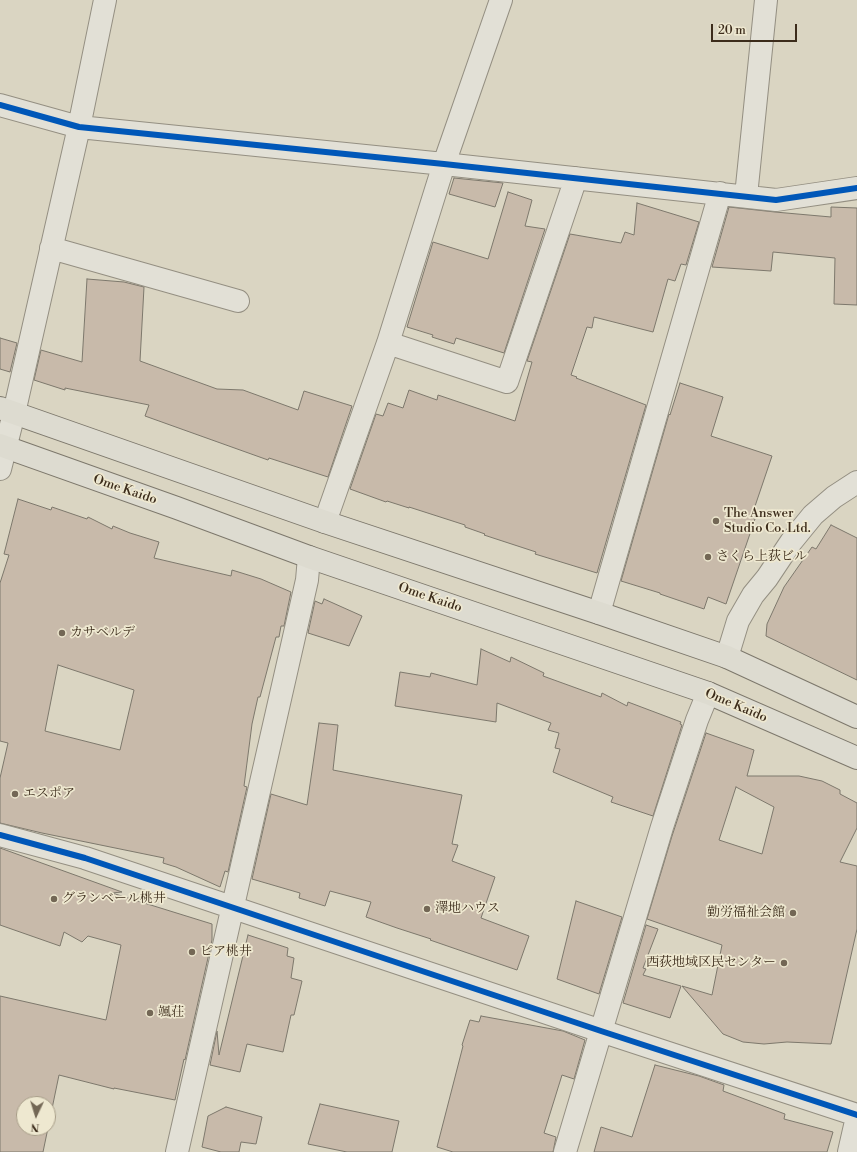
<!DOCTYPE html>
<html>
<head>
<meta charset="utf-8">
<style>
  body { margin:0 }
  #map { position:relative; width:857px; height:1152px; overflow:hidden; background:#dad5c2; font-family:"Libre Bodoni",serif }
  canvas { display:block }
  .north { position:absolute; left:16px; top:1096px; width:40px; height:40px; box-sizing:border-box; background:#eee8d0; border:1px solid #a79d88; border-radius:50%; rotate:184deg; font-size:11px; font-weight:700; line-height:16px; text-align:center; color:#3c2c1b }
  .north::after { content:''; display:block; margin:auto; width:14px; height:18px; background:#736755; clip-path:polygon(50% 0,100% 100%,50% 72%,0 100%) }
  .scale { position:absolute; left:711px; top:24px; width:86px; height:18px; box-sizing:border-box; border:2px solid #3c2c1b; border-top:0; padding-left:5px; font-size:12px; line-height:14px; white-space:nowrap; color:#3c2c1b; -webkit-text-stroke:3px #eee8d0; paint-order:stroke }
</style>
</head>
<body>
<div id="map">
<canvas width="857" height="1152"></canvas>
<div class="north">N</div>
<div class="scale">20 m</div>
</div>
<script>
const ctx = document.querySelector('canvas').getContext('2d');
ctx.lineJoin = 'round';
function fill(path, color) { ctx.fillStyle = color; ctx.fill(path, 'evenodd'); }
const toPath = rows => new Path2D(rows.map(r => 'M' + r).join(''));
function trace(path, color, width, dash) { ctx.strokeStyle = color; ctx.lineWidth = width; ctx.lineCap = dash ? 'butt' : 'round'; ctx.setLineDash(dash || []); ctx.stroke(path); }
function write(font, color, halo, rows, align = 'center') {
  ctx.font = font + ' "Libre Bodoni","Noto Serif JP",serif'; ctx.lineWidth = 3.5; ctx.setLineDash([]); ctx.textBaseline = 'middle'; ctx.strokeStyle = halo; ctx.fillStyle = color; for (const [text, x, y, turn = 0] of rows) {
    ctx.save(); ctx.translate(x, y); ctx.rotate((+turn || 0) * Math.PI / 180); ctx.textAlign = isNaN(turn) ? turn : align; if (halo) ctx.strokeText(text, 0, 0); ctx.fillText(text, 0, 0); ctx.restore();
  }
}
const building = toPath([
  [454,178,503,183,495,207,449,194,454,178],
  [508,192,532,200,525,226,545,229,504,353,456,338,454,344,432,337,433,335,407,327,433,242,488,259,508,192],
  [637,203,699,222,686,265,681,264,675,281,668,279,653,332,594,317,592,328,587,327,571,375,577,377,576,378,646,405,597,573,535,554,536,552,484,535,485,534,465,527,465,525,409,507,409,508,387,501,386,502,350,489,376,414,383,416,388,403,403,408,409,390,437,400,438,395,515,421,532,362,527,361,570,234,621,243,625,232,634,235,637,203],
  [729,207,775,212,831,217,831,207,857,208,857,305,834,304,835,258,773,252,771,271,712,267,729,207],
  [87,279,124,282,144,287,140,361,217,389,243,390,298,410,304,391,352,406,328,477,269,458,268,460,145,416,149,405,65,388,65,390,34,380,41,350,82,362,87,279],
  [0,338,17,343,10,372,0,369,0,338],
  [680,383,723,397,711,436,772,456,751,518,755,519,726,604,708,597,704,609,660,594,660,593,621,581,669,414,670,415,680,383],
  [18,499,51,510,52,507,87,519,88,517,112,529,113,526,130,533,159,542,154,558,231,576,232,570,261,579,291,592,284,626,281,626,279,637,276,637,260,697,258,697,252,724,244,786,247,787,228,872,225,871,220,887,176,867,163,863,164,858,42,833,0,823,0,778,8,743,0,741,0,583,9,555,4,554,18,499],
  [58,665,134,690,120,750,45,731,58,665],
  [831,525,857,538,857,680,766,636,767,624,784,587,812,547,816,549,831,525],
  [324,599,362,616,349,646,308,633,315,601,322,604,324,599],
  [481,649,510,662,511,657,544,673,543,676,601,697,602,693,627,706,628,702,681,722,680,724,682,725,653,816,611,802,613,797,553,772,560,749,555,748,559,733,548,730,551,723,497,703,496,722,395,706,400,672,430,677,431,673,477,685,481,649],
  [319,723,338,725,333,770,462,795,452,844,458,845,452,861,495,877,481,918,529,936,517,970,430,940,431,939,397,928,366,917,371,902,330,891,325,906,299,898,300,893,252,879,271,794,307,805,319,723],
  [706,733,754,750,747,776,799,776,822,781,840,790,840,794,857,803,857,828,840,862,857,866,857,929,831,1044,787,1042,764,1044,743,1042,723,1034,682,986,712,995,722,945,647,919,672,836,706,733],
  [736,787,774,807,762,854,719,840,736,787],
  [0,848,122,892,112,893,212,924,212,940,185,1060,184,1059,175,1100,114,1088,114,1089,59,1075,43,1152,0,1152,0,996,106,1020,121,945,88,936,82,942,64,932,60,946,0,925,0,848],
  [24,1104,48,1104,48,1128,24,1128,24,1104],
  [576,901,622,917,599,994,557,979,576,901],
  [646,925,658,929,643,968,646,969,643,975,681,986,670,1018,623,1003,646,925],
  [248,935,288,948,287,956,294,958,291,978,302,981,294,1015,291,1015,283,1052,247,1044,240,1072,210,1065,217,1031,219,1055,248,935],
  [481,1016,563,1031,585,1040,574,1079,562,1075,544,1133,556,1137,553,1152,453,1152,437,1147,463,1046,462,1045,470,1020,479,1022,481,1016],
  [655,1065,699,1076,724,1085,723,1091,785,1114,784,1119,833,1132,827,1152,594,1152,601,1127,632,1137,655,1065],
  [320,1104,399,1121,392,1152,347,1152,308,1144,320,1104],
  [226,1107,262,1117,256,1144,241,1142,239,1152,221,1152,202,1147,208,1116,226,1107]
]);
fill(building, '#c8baaa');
trace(building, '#7d786c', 1);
const minor = toPath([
  [0,105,79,127,444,164,776,200,857,188],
  [746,196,766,0],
  [51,248,238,301],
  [388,343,507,382,576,178],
  [0,469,14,413,79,127,105,0],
  [325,522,388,343,444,164,501,0],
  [599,613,720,193],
  [727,657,738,621,753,595,767,578,791,542,813,515,834,497,857,482],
  [0,835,85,858,601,1031,857,1115],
  [177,1152,307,580,309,557],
  [565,1152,662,827,697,720,708,693],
  [849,1152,857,1117]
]);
const major = toPath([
  [0,408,325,522,599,613,727,657,857,717],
  [0,445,177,508,309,557,708,693,857,758]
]);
trace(minor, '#948f82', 24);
trace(major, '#7d786c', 24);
trace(minor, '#e2e0d6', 22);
trace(major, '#dddbd0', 22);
trace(toPath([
  [0,105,79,127,444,164,776,200,857,188],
  [0,835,85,858,601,1031,857,1115]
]), '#0057b8', 6);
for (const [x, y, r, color] of [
  [716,521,4,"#736755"],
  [708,557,4,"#736755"],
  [62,633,4,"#736755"],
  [15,794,4,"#736755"],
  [54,899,4,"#736755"],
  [427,909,4,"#736755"],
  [793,913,4,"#736755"],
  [192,952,4,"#736755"],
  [784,963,4,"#736755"],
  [150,1013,4,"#736755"]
]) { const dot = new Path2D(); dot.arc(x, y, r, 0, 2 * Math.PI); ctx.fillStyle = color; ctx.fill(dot); trace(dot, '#eee8d0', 1.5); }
write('13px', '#3c2c1b', '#eee8d0', [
  ["Ome Kaido",125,490,19],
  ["Ome Kaido",430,598,19],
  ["Ome Kaido",736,706,23]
]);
write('13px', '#3c2c1b', '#eee8d0', [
  ["The Answer",724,514],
  ["Studio Co. Ltd.",724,529],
  ["さくら上荻ビル",716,557],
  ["カサベルデ",70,633],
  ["エスポア",23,794],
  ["グランベール桃井",62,899],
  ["澤地ハウス",435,909],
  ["勤労福祉会館",785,913,"right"],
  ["ピア桃井",200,952],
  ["西荻地域区民センター",776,963,"right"],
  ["颯荘",158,1013]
], 'left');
</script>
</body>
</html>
